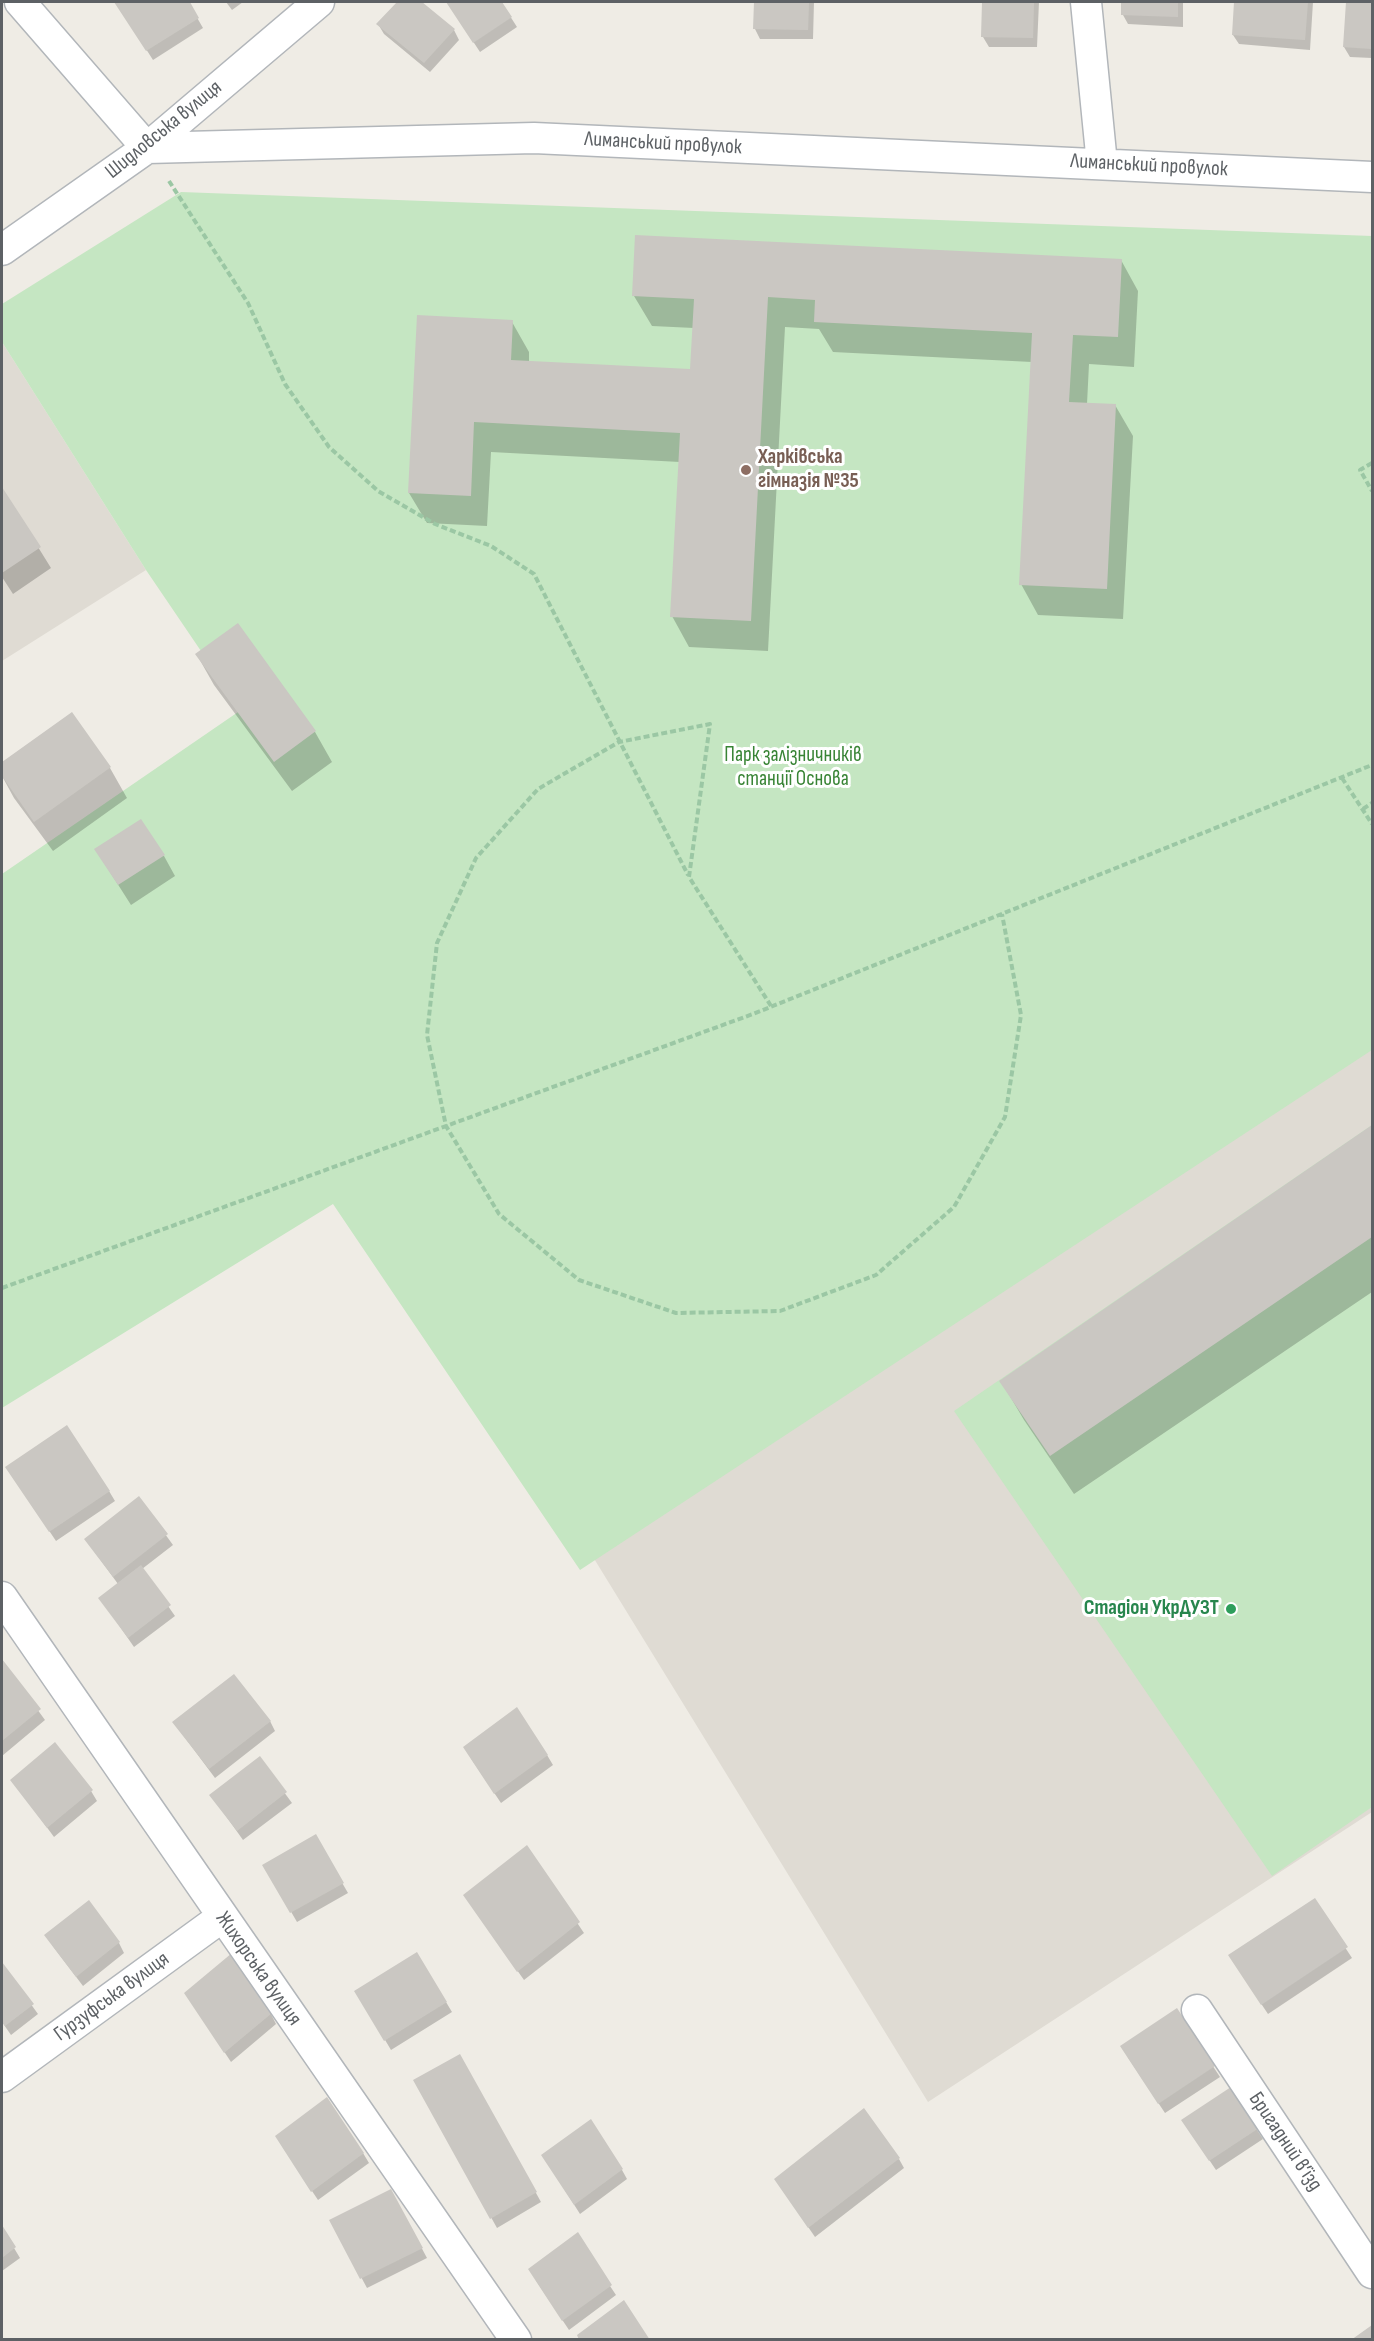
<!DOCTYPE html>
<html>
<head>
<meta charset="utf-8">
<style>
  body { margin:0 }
  #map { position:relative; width:1374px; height:2341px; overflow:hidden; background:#efece5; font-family:"Sofia Sans Condensed",sans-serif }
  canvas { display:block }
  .frame { position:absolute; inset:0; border:3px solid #5d6165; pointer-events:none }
</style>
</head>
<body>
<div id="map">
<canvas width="1374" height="2341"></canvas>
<div class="frame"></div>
</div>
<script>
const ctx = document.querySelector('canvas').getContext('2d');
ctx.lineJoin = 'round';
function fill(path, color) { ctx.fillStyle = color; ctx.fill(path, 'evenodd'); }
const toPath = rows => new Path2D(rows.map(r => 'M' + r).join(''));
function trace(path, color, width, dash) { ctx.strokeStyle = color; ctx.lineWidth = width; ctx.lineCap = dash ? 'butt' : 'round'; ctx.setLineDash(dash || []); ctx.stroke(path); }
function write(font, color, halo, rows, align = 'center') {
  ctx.font = font + ' "Sofia Sans Condensed",sans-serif'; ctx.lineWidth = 6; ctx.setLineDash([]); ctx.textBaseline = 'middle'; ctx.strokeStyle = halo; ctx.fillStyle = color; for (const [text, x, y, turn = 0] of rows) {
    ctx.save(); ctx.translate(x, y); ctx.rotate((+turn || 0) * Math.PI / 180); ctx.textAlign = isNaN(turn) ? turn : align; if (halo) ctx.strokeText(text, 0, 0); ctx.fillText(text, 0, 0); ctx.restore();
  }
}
fill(toPath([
  [2,342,146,570,2,661],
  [1372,1048,1372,1812,928,2102,593,1557]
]), '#dfdbd3');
fill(toPath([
  [181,192,1372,236,1372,1050,580,1570,333,1204,2,1408,2,874,241,710,146,570,2,342,2,304],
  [1372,1125,1372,1807,1272,1876,954,1411]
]), '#c5e6c2');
fill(toPath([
  [116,2,188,2,203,28,153,60],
  [226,2,243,2,232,10],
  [399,2,419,2,454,30,459,40,430,72,384,34,378,24],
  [447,2,501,2,517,27,480,52],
  [755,2,814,2,813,39,760,39,755,29],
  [984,2,1039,2,1037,47,989,47,983,37],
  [1123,2,1183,2,1183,27,1128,24,1123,15],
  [1236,2,1313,2,1310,50,1239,44,1233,35],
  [1347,2,1372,2,1372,58,1350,57,1344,47],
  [1121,260,1138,291,1134,367,1089,364,1087,404,1115,405,1133,436,1123,619,1038,615,1021,584,1032,362,833,352,819,329,785,327,768,651,689,647,672,616,680,462,491,452,487,526,427,523,409,493,512,322,529,352,529,363,691,371,694,328,652,326,634,296],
  [2,489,51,568,13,594,2,577],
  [197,655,315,732,332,762,292,791,214,685],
  [71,714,110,768,127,798,53,851,14,798,2,776,2,764],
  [96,850,164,856,175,876,131,905],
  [1372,1127,1372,1292,1074,1494,1024,1420,1001,1381],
  [13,1477,109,1491,115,1501,56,1541],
  [139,1498,173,1545,142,1569,175,1616,134,1647,100,1598,118,1584,86,1540],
  [2,1661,45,1720,2,1756],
  [270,1721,275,1731,215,1778,174,1723],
  [547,1755,553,1765,501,1803,470,1757],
  [259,1758,292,1803,243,1840,211,1795],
  [12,1780,91,1791,97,1801,54,1837],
  [315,1836,348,1893,297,1922,264,1865],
  [526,1847,584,1933,524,1980,471,1905],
  [1314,1900,1352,1958,1268,2014,1236,1966],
  [119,1943,124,1953,83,1986,52,1945],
  [417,1954,452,2012,391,2050,356,1991],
  [2,1964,38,2014,11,2035,2,2022],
  [192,2003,271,2014,276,2024,231,2062],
  [1176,2010,1220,2077,1165,2113,1127,2056],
  [460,2056,541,2202,497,2228,415,2081],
  [1230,2089,1263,2139,1216,2170,1189,2130],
  [282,2146,363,2153,369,2163,318,2200],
  [899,2159,904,2168,815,2237,782,2189],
  [549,2165,622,2170,627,2179,580,2214],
  [391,2191,427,2258,367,2288,331,2221],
  [2,2228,20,2258,2,2271],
  [535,2279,610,2286,616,2295,569,2330]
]), '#0003');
fill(toPath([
  [114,2,190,2,199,18,146,51],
  [397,2,422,2,455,29,424,63,376,24],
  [446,2,502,2,512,17,473,43],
  [754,2,809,2,808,30,753,29],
  [982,2,1034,2,1033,38,981,37],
  [1121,2,1178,2,1178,17,1121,15],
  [1234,2,1308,2,1305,40,1232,35],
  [1346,2,1372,2,1372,49,1343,47],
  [635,235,1122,259,1118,337,1073,335,1069,402,1116,404,1107,589,1019,585,1032,333,814,322,815,300,768,297,751,621,670,617,680,433,474,422,471,496,408,493,417,315,513,320,511,360,690,369,694,299,632,296],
  [2,487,41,547,2,573],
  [238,623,316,731,274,762,195,654],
  [72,712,111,767,34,822,2,776,2,762],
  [141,819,165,855,118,885,94,849],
  [1372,1125,1372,1237,1050,1456,999,1381],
  [67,1425,110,1491,49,1532,5,1467],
  [139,1496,168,1534,113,1577,84,1539],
  [141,1565,171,1605,128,1638,98,1598],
  [2,1659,41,1709,2,1741],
  [234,1674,271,1721,209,1769,172,1722],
  [517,1707,548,1755,494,1794,463,1747],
  [55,1742,93,1790,47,1828,10,1780],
  [260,1756,287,1792,237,1831,209,1795],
  [316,1834,344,1883,290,1913,262,1865],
  [527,1845,580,1922,517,1972,463,1895],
  [1315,1898,1348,1947,1261,2005,1228,1955],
  [89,1900,120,1942,76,1977,44,1935],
  [417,1952,447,2002,384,2041,354,1991],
  [232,1953,272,2013,224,2053,184,1993],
  [2,1962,34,2004,5,2026,2,2022],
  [1177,2008,1215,2066,1158,2104,1120,2046],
  [460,2054,537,2192,490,2219,413,2080],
  [1231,2087,1259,2128,1209,2161,1181,2120],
  [327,2097,364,2153,311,2192,275,2136],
  [864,2108,900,2158,808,2228,774,2179],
  [591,2119,623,2169,574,2205,541,2155],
  [391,2189,423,2248,360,2279,329,2220],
  [2,2225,16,2247,2,2258],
  [578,2232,612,2285,562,2321,528,2269],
  [624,2300,650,2340,579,2340,577,2335],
  [1372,2325,1372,2340,1351,2340]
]), '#cac7c2');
const minor = toPath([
  [20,2,147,148,534,138,1372,177],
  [1086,2,1102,164],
  [2,250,147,148,319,2],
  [2,1597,516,2340],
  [1197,2010,1372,2273],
  [2,2077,222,1917]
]);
trace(minor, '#b2b6ba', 33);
trace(toPath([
  [169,181,248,303,285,384,329,447,378,491,435,524,491,546,534,574,688,875],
  [1372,463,1360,470,1372,491],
  [1342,778,1372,824],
  [1363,809,1372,803],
  [771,1006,689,877,710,724,619,742,538,789,476,858,437,943,427,1035,446,1126,499,1214,579,1280,676,1313,780,1311,876,1275,954,1207,1005,1117,1021,1015,1002,914],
  [2,1288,753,1014,1372,765]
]), '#9bc7a4', 4, [6, 3]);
trace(minor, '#fff', 30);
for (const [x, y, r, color] of [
  [746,470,6,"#8d6e63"],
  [1231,1609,6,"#2e9e5b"]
]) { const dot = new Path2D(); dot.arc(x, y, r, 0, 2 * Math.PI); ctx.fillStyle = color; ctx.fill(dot); trace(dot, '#fff', 2); }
write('21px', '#5d6165', '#fff', [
  ["Шидловська вулиця",164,130,-39],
  ["Лиманський провулок",663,144,3],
  ["Лиманський провулок",1149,166,3],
  ["Жихорська вулиця",258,1969,55],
  ["Гурзуфська вулиця",112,1997,-36],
  ["Бригадний в’їзд",1285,2142,56]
]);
write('bold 21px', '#785e54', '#fff', [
  ["Харківська",758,458],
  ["гімназія №35",758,482]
], 'left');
write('21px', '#388435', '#fff', [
  ["Парк залізничників",793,756],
  ["станції Основа",793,780]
]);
write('bold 21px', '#27864d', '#fff', [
  ["Стадіон УкрДУЗТ",1219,1609]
], 'right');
</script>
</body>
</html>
